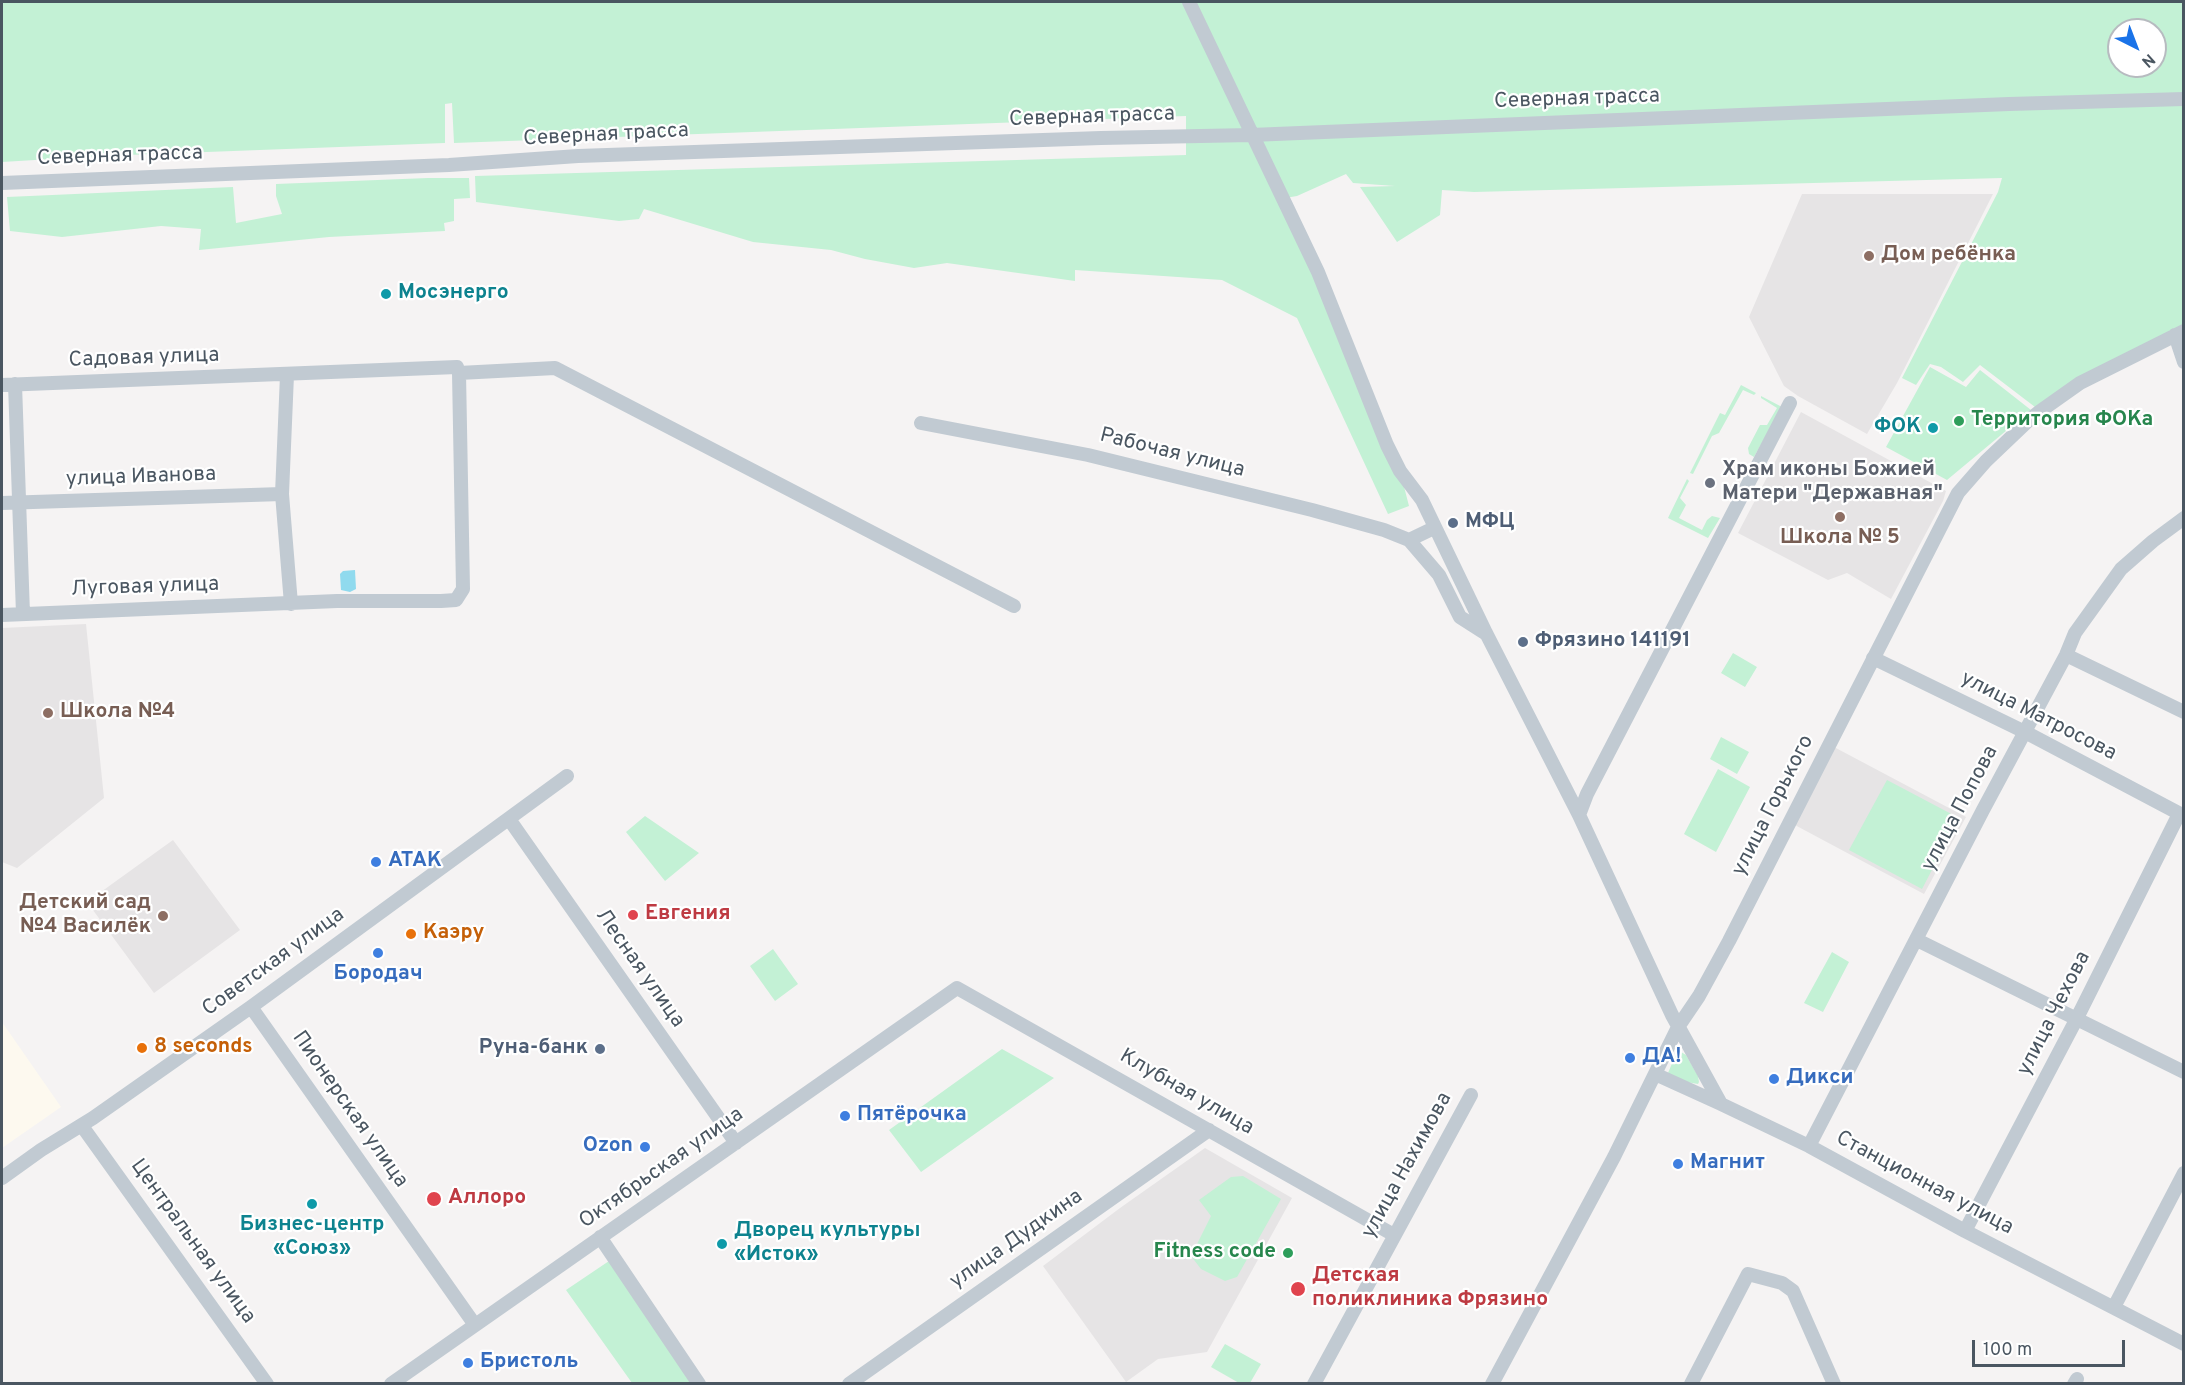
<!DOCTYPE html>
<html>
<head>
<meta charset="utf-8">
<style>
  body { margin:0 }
  #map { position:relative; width:2185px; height:1385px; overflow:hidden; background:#f5f3f3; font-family:Overpass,sans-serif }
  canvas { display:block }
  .frame { position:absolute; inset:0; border:3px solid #4a5661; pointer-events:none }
  .north { position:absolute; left:2107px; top:18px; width:60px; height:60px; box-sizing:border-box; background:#fff; border:2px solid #b7bbc0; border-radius:50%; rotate:138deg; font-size:16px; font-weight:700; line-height:24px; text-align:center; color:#4a5661 }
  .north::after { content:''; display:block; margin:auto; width:21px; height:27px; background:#1a73e8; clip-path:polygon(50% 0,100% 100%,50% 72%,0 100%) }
  .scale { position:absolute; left:1972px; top:1340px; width:153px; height:27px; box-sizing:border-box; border:3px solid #4a5661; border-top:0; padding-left:8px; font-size:18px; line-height:21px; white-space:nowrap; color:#4a5661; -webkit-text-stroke:4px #fff; paint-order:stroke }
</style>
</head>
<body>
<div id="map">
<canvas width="2185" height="1385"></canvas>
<div class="frame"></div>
<div class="north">N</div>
<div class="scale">100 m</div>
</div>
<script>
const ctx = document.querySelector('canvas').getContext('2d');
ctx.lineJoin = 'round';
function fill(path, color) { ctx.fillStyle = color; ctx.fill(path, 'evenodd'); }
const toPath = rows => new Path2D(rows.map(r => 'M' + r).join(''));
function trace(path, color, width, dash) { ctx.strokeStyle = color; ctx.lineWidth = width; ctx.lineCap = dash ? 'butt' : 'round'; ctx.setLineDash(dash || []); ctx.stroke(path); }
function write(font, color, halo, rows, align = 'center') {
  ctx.font = font + ' Overpass,sans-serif'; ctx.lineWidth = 4.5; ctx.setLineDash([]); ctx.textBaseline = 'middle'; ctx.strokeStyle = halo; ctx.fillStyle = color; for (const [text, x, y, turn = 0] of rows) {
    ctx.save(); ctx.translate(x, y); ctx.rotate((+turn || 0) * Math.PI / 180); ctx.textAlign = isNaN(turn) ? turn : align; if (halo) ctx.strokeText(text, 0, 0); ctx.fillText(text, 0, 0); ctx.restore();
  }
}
fill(toPath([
  [2,1022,61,1107,2,1148]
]), '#fdf9ef');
fill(toPath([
  [1802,194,1993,194,1897,383,1867,434,1798,396,1784,386,1749,317],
  [1801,412,1946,491,1943,501,1891,599,1847,573,1828,580,1738,533],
  [86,624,104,798,17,868,2,862,2,628],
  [1834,747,1966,817,1924,894,1793,824],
  [173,840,240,930,154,993,87,902],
  [1205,1148,1292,1198,1207,1352,1158,1359,1126,1382,1043,1266,1120,1208]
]), '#e6e4e5');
fill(toPath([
  [2,2,2183,2,2183,325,2035,407,1980,365,1963,382,1941,367,1930,364,1916,385,1902,378,1998,192,2002,178,1474,192,1442,190,1440,215,1397,242,1360,187,1395,186,1353,183,1346,174,1297,196,1285,198,1400,471,1409,506,1388,514,1297,318,1222,280,1075,270,1075,281,947,263,914,268,865,259,831,250,753,242,644,209,639,219,619,221,476,202,475,176,1186,155,1186,116,454,143,452,103,445,104,445,143,101,156,2,162],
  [2119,30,2155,30,2155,66,2119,66],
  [428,178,469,178,470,198,454,199,454,221,444,223,445,231,329,237,199,250,201,229,161,226,62,237,10,231,7,197,233,187,236,223,282,214,276,196,276,184],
  [1930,367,1966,387,1980,370,2031,410,1947,480,1886,447],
  [1741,385,1756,393,1754,395,1743,390,1719,433,1712,436,1693,474,1690,473,1720,413,1725,415],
  [1761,396,1782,407,1754,457,1749,454,1748,448,1760,425,1767,425,1777,408,1761,398],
  [1687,479,1689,481,1680,498,1686,505,1679,518,1702,530,1707,520,1712,516,1720,518,1708,538,1668,518],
  [1733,653,1757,667,1745,687,1721,673],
  [1721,737,1749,752,1737,774,1710,759],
  [1718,769,1750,787,1716,852,1684,834],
  [1887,780,1959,818,1922,889,1849,850],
  [645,816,699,853,665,881,626,832],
  [773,949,798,984,775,1001,750,966],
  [1832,952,1849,962,1823,1012,1804,1003],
  [1002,1049,1054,1078,921,1172,889,1130],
  [1681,1052,1686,1055,1698,1076,1699,1082,1698,1084,1680,1081,1668,1073,1676,1054],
  [1243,1176,1281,1199,1237,1277,1225,1281,1201,1269,1191,1256,1211,1216,1199,1200,1231,1177],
  [609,1261,692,1383,632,1383,566,1290],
  [1225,1344,1261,1364,1250,1383,1239,1383,1211,1367]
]), '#c3f1d5');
fill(toPath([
  [355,570,356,589,350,592,341,590,340,574,343,571]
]), '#90daee');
trace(toPath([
  [1189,2,1318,272,1387,445,1400,471,1422,500,1486,633,1579,815,1672,1015,1721,1104,1809,1146,1965,1231,2184,1344],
  [2,183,449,165,578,156,1101,138,1251,135,2009,104,2184,99],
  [2175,335,2184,362],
  [459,373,555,368,1014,606],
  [287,375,282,494,291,604],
  [15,384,23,614],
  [2,385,457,367,459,373,463,589,456,600,441,601,337,601,2,615],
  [921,423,1088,455,1312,510,1384,530,1409,540,1439,575,1460,617,1485,633],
  [2,503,282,494],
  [1409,540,1434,528],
  [2066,655,2184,712],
  [1873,658,2025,732,2184,816],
  [1579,815,1587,794,1790,403],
  [509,819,736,1143],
  [1917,940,2184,1072],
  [251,1007,475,1325],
  [1655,1074,1721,1104],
  [82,1126,267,1384],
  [1809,1146,1983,810,2066,655,2075,633,2121,569,2153,541,2184,518],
  [2,1178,41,1150,93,1118,251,1007,567,776],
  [1965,1231,2076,1020,2179,814],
  [600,1237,699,1384],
  [2114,1307,2184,1173],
  [391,1384,957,988,1394,1235],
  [849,1384,1209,1130],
  [1314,1384,1471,1095],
  [1492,1384,1614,1157,1678,1027,1699,996,1729,941,1958,493,1986,461,2028,421,2039,412,2080,383,2184,331],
  [1691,1384,1748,1274,1782,1283,1793,1291,1834,1384],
  [2074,1384,2077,1379]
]), '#c1cad2', 14);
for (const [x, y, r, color] of [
  [1869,256,6,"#8d6e63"],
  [386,294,6,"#0f9aa8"],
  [1959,421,6,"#2e9e5b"],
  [1933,428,6,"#0f9aa8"],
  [1710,483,6,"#6b7280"],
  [1840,517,6,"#8d6e63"],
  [1453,523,6,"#5c6f8a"],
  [1523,642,6,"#5c6f8a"],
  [48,713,6,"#8d6e63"],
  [376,862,6,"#3f7fe0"],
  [633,915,6,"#e0444e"],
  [163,916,6,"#8d6e63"],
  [411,934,6,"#e8710a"],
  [378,953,6,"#3f7fe0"],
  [142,1048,6,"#e8710a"],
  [600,1049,6,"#5c6f8a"],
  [1630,1058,6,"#3f7fe0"],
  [1774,1079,6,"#3f7fe0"],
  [845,1116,6,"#3f7fe0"],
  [645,1147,6,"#3f7fe0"],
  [1678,1164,6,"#3f7fe0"],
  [434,1199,8,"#e0444e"],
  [312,1204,6,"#0f9aa8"],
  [722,1244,6,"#0f9aa8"],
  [1288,1253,6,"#2e9e5b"],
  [1298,1289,8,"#e0444e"],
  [468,1363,6,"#3f7fe0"]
]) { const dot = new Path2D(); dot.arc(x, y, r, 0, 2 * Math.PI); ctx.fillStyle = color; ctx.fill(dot); trace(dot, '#fff', 2); }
write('21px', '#4a5661', '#fff', [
  ["Северная трасса",1577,100,-2],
  ["Северная трасса",1092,118,-2],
  ["Северная трасса",606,136,-3],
  ["Северная трасса",120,157,-2],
  ["Садовая улица",144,359,-2],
  ["Рабочая улица",1172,454,14],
  ["улица Иванова",141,478,-2],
  ["Луговая улица",145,588,-2],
  ["улица Матросова",2038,717,27],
  ["улица Горького",1774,806,-63],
  ["улица Попова",1961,809,-62],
  ["Советская улица",274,963,-36],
  ["Лесная улица",639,969,55],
  ["улица Чехова",2055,1014,-63],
  ["Клубная улица",1186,1093,30],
  ["Пионерская улица",349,1110,55],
  ["улица Нахимова",1408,1166,-61],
  ["Октябрьская улица",662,1169,-35],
  ["Станционная улица",1924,1184,28],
  ["улица Дудкина",1017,1240,-35],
  ["Центральная улица",192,1242,54]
]);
write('bold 21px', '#785e54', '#fff', [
  ["Дом ребёнка",1881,256],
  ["Школа № 5",1840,539,"center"],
  ["Школа №4",60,713],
  ["Детский сад",151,904,"right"],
  ["№4 Василёк",151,928,"right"]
], 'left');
write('bold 21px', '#0d838f', '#fff', [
  ["Мосэнерго",398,294],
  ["ФОК",1921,428,"right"],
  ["Бизнес-центр",312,1226,"center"],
  ["«Союз»",312,1250,"center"],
  ["Дворец культуры",734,1232],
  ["«Исток»",734,1256]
], 'left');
write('bold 21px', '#27864d', '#fff', [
  ["Территория ФОКа",1971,421],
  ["Fitness code",1276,1253,"right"]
], 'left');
write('bold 21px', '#5b616d', '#fff', [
  ["Храм иконы Божией",1722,471],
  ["Матери \"Державная\"",1722,495]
], 'left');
write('bold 21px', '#4e5e75', '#fff', [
  ["МФЦ",1465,523],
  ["Фрязино 141191",1535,642],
  ["Руна-банк",588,1049,"right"]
], 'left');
write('bold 21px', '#366cbe', '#fff', [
  ["АТАК",388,862],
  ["Бородач",378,975,"center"],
  ["ДА!",1642,1058],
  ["Дикси",1786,1079],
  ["Пятёрочка",857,1116],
  ["Ozon",633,1147,"right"],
  ["Магнит",1690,1164],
  ["Бристоль",480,1363]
], 'left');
write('bold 21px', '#be3a42', '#fff', [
  ["Евгения",645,915],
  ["Аллоро",448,1199],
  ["Детская",1312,1277],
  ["поликлиника Фрязино",1312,1301]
], 'left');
write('bold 21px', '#c56008', '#fff', [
  ["Каэру",423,934],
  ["8 seconds",154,1048]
], 'left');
</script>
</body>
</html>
